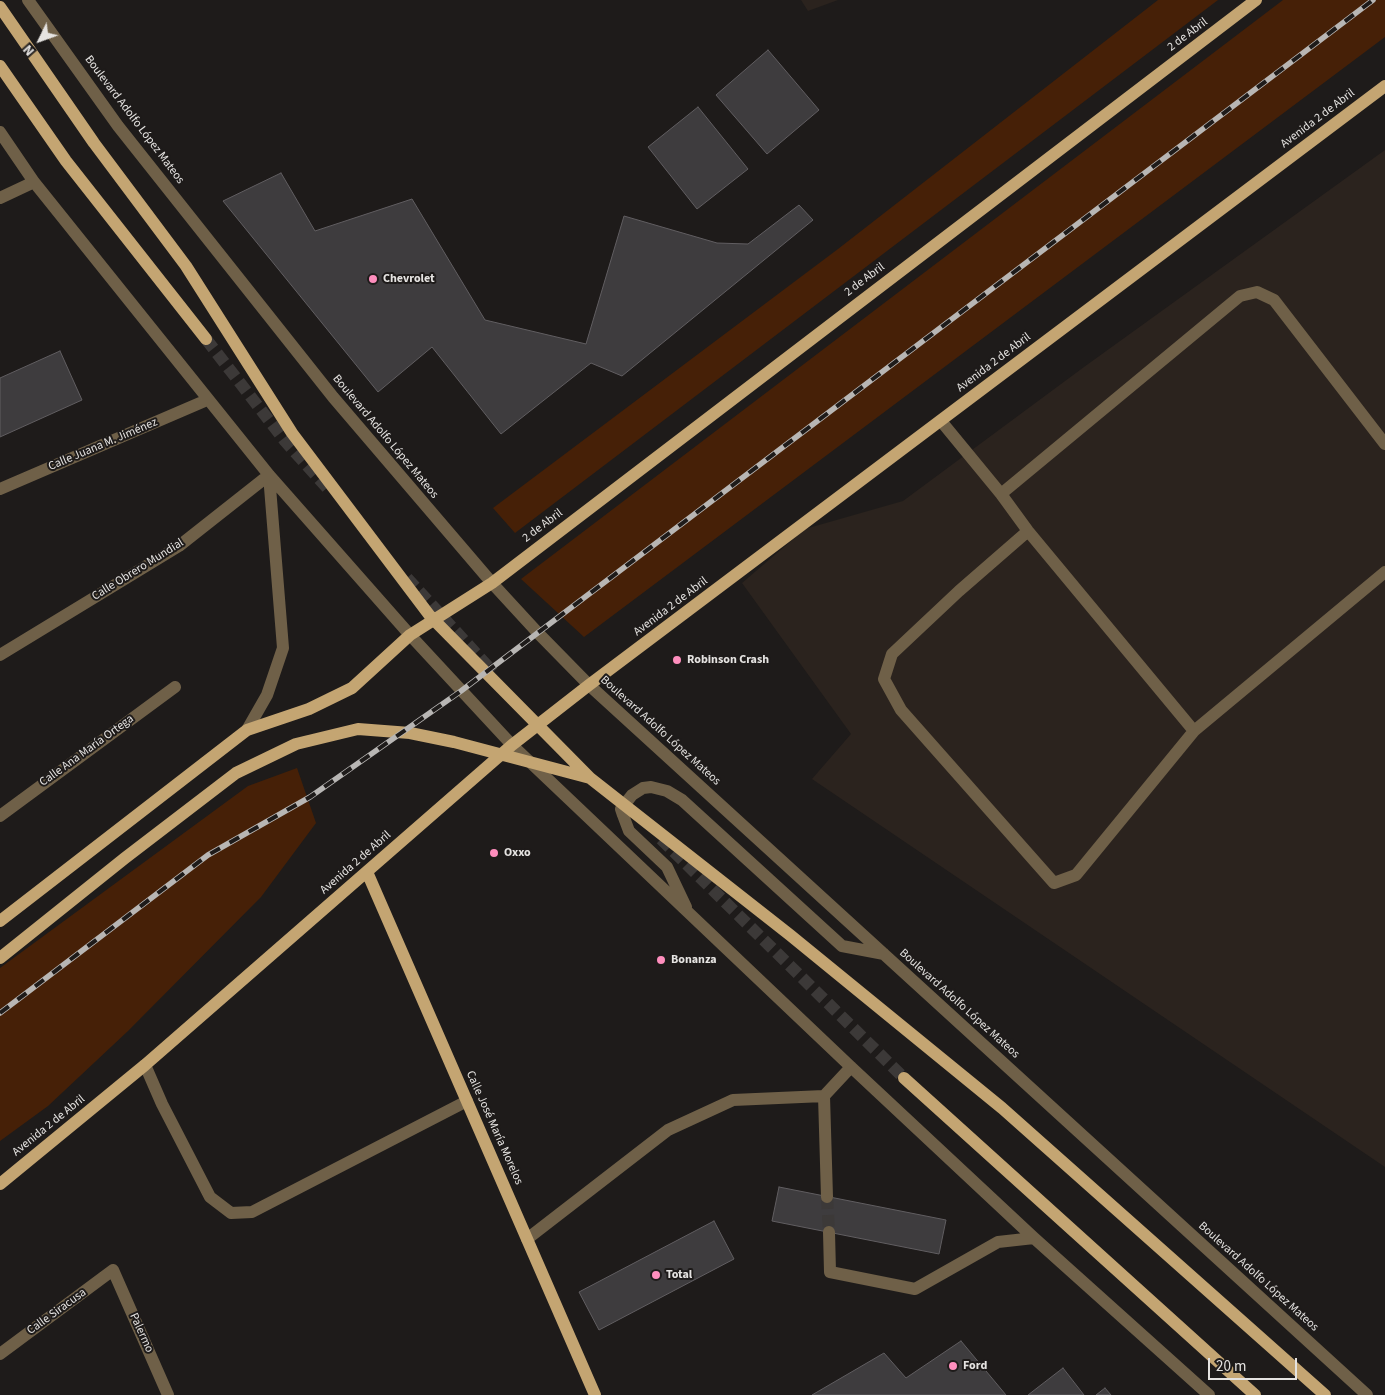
<!DOCTYPE html>
<html>
<head>
<meta charset="utf-8">
<style>
  body { margin:0 }
  #map { position:relative; width:1385px; height:1395px; overflow:hidden; background:#1e1b1a; font-family:"Source Sans 3",sans-serif }
  canvas { display:block }
  .north { position:absolute; left:15px; top:15px; width:50px; height:50px; -webkit-text-stroke:4px #1e1b1a; paint-order:stroke; rotate:228deg; font-size:14px; font-weight:700; line-height:20px; text-align:center; color:#e5e3e1 }
  .north::after { content:''; display:block; margin:auto; width:18px; height:22px; background:#e5e3e1; clip-path:polygon(50% 0,100% 100%,50% 72%,0 100%) }
  .scale { position:absolute; left:1208px; top:1358px; width:89px; height:22px; box-sizing:border-box; border:2px solid #e5e3e1; border-top:0; padding-left:6px; font-size:15px; line-height:18px; white-space:nowrap; color:#e5e3e1; -webkit-text-stroke:4px #1e1b1a; paint-order:stroke }
</style>
</head>
<body>
<div id="map">
<canvas width="1385" height="1395"></canvas>
<div class="north">N</div>
<div class="scale">20 m</div>
</div>
<script>
const ctx = document.querySelector('canvas').getContext('2d');
ctx.lineJoin = 'round';
function fill(path, color) { ctx.fillStyle = color; ctx.fill(path, 'evenodd'); }
const toPath = rows => new Path2D(rows.map(r => 'M' + r).join(''));
function trace(path, color, width, dash) { ctx.strokeStyle = color; ctx.lineWidth = width; ctx.lineCap = dash ? 'butt' : 'round'; ctx.setLineDash(dash || []); ctx.stroke(path); }
function write(font, color, halo, rows, align = 'center') {
  ctx.font = font + ' "Source Sans 3",sans-serif'; ctx.lineWidth = 4; ctx.setLineDash([]); ctx.textBaseline = 'middle'; ctx.strokeStyle = halo; ctx.fillStyle = color; for (const [text, x, y, turn = 0] of rows) {
    ctx.save(); ctx.translate(x, y); ctx.rotate((+turn || 0) * Math.PI / 180); ctx.textAlign = isNaN(turn) ? turn : align; if (halo) ctx.strokeText(text, 0, 0); ctx.fillText(text, 0, 0); ctx.restore();
  }
}
fill(toPath([
  [801,0,838,0,808,11],
  [1385,150,1385,1167,812,779,851,734,742,583,805,529,903,501,1084,367]
]), '#2b231e');
fill(toPath([
  [1158,0,1218,0,515,533,493,508,838,249],
  [1283,0,1385,0,1385,37,584,637,521,579],
  [297,768,316,823,261,897,128,1031,48,1106,0,1141,0,968,248,786]
]), '#462007');
const building = toPath([
  [768,50,819,110,767,154,716,95,768,50],
  [698,107,748,169,697,209,648,147,698,107],
  [281,173,315,231,412,199,485,320,586,344,624,216,717,243,748,244,799,205,813,220,622,376,591,363,501,434,432,347,378,392,223,201,281,173],
  [60,351,82,400,0,437,0,378,60,351],
  [779,1187,946,1220,939,1254,772,1221,779,1187],
  [714,1221,734,1259,599,1330,579,1292,714,1221],
  [961,1341,1006,1395,812,1395,884,1353,906,1378,961,1341],
  [1063,1368,1084,1395,1028,1395,1063,1368],
  [1105,1388,1111,1395,1096,1395,1105,1388]
]);
fill(building, '#3e3c3e');
trace(building, '#615e61', 1);
trace(toPath([
  [827,1197,829,1232]
]), '#3c3938', 12, [12, 6]);
trace(toPath([
  [206,339,285,441,329,490],
  [407,578,493,672],
  [661,839,904,1078]
]), '#3c3938', 12, [12, 6]);
trace(toPath([
  [28,0,118,126,333,397,492,583,538,633,589,685,1367,1395],
  [0,132,34,182,269,475,410,635,512,745,851,1067,1034,1238,1209,1395],
  [0,198,34,182],
  [941,421,1001,494,1028,531,1194,731,1076,875,1054,883,901,710,884,679,892,654,959,591,1028,531],
  [0,489,207,400],
  [1001,494,1240,296,1257,292,1274,300,1385,444],
  [0,655,179,546,269,475],
  [247,730,267,695,283,648,269,475],
  [1194,731,1385,572],
  [0,816,175,687],
  [686,907,667,867,629,831,623,815,621,809,632,795,643,788,651,787,667,791,682,800,842,946,884,954],
  [145,1065,162,1104,210,1197,231,1213,252,1212,467,1101],
  [827,1197,824,1096,851,1067],
  [829,1232,830,1272,915,1289,998,1242,1034,1238],
  [527,1239,668,1130,733,1100,824,1096],
  [0,1354,113,1270,168,1395]
]), '#6f6048', 12);
trace(toPath([
  [0,7,94,143,186,266,292,433,430,616,590,778,790,935,1002,1108,1325,1395],
  [0,66,66,161,206,339],
  [367,872,595,1395],
  [0,921,247,730,309,709,352,688,410,635,492,583,1256,0],
  [0,958,125,858,236,773,296,744,358,729,410,733,454,742,590,778],
  [904,1078,1255,1395],
  [0,1184,145,1065,512,745,589,685,1385,86]
]), '#c4a572', 12);
const rail = toPath([
  [0,1013,208,855,310,797,461,691,1373,0]
]);
trace(rail, '#b8b6b4', 5.5);
trace(rail, '#1e1b1a', 4, [11]);
for (const [x, y, r, color] of [
  [373,279,5,"#fe8ebd"],
  [677,660,5,"#fe8ebd"],
  [494,853,5,"#fe8ebd"],
  [661,960,5,"#fe8ebd"],
  [656,1275,5,"#fe8ebd"],
  [953,1366,5,"#fe8ebd"]
]) { const dot = new Path2D(); dot.arc(x, y, r, 0, 2 * Math.PI); ctx.fillStyle = color; ctx.fill(dot); trace(dot, '#1e1b1a', 2); }
write('12px', '#e5e3e1', '#1e1b1a', [
  ["2 de Abril",1188,35,-37],
  ["Avenida 2 de Abril",1318,119,-37],
  ["Boulevard Adolfo López Mateos",134,120,53],
  ["2 de Abril",865,280,-37],
  ["Avenida 2 de Abril",994,363,-37],
  ["Boulevard Adolfo López Mateos",385,437,50],
  ["Calle Juana M. Jiménez",103,445,-23],
  ["2 de Abril",543,526,-37],
  ["Calle Obrero Mundial",138,570,-32],
  ["Avenida 2 de Abril",671,607,-37],
  ["Boulevard Adolfo López Mateos",660,731,42],
  ["Calle Ana María Ortega",87,751,-36],
  ["Avenida 2 de Abril",356,863,-41],
  ["Boulevard Adolfo López Mateos",959,1004,42],
  ["Avenida 2 de Abril",49,1126,-39],
  ["Calle José María Morelos",494,1128,66],
  ["Boulevard Adolfo López Mateos",1258,1277,42],
  ["Calle Siracusa",57,1312,-36],
  ["Palermo",141,1333,66]
]);
write('bold 12px', '#e5e3e1', '#1e1b1a', [
  ["Chevrolet",383,279],
  ["Robinson Crash",687,660],
  ["Oxxo",504,853],
  ["Bonanza",671,960],
  ["Total",666,1275],
  ["Ford",963,1366]
], 'left');
</script>
</body>
</html>
